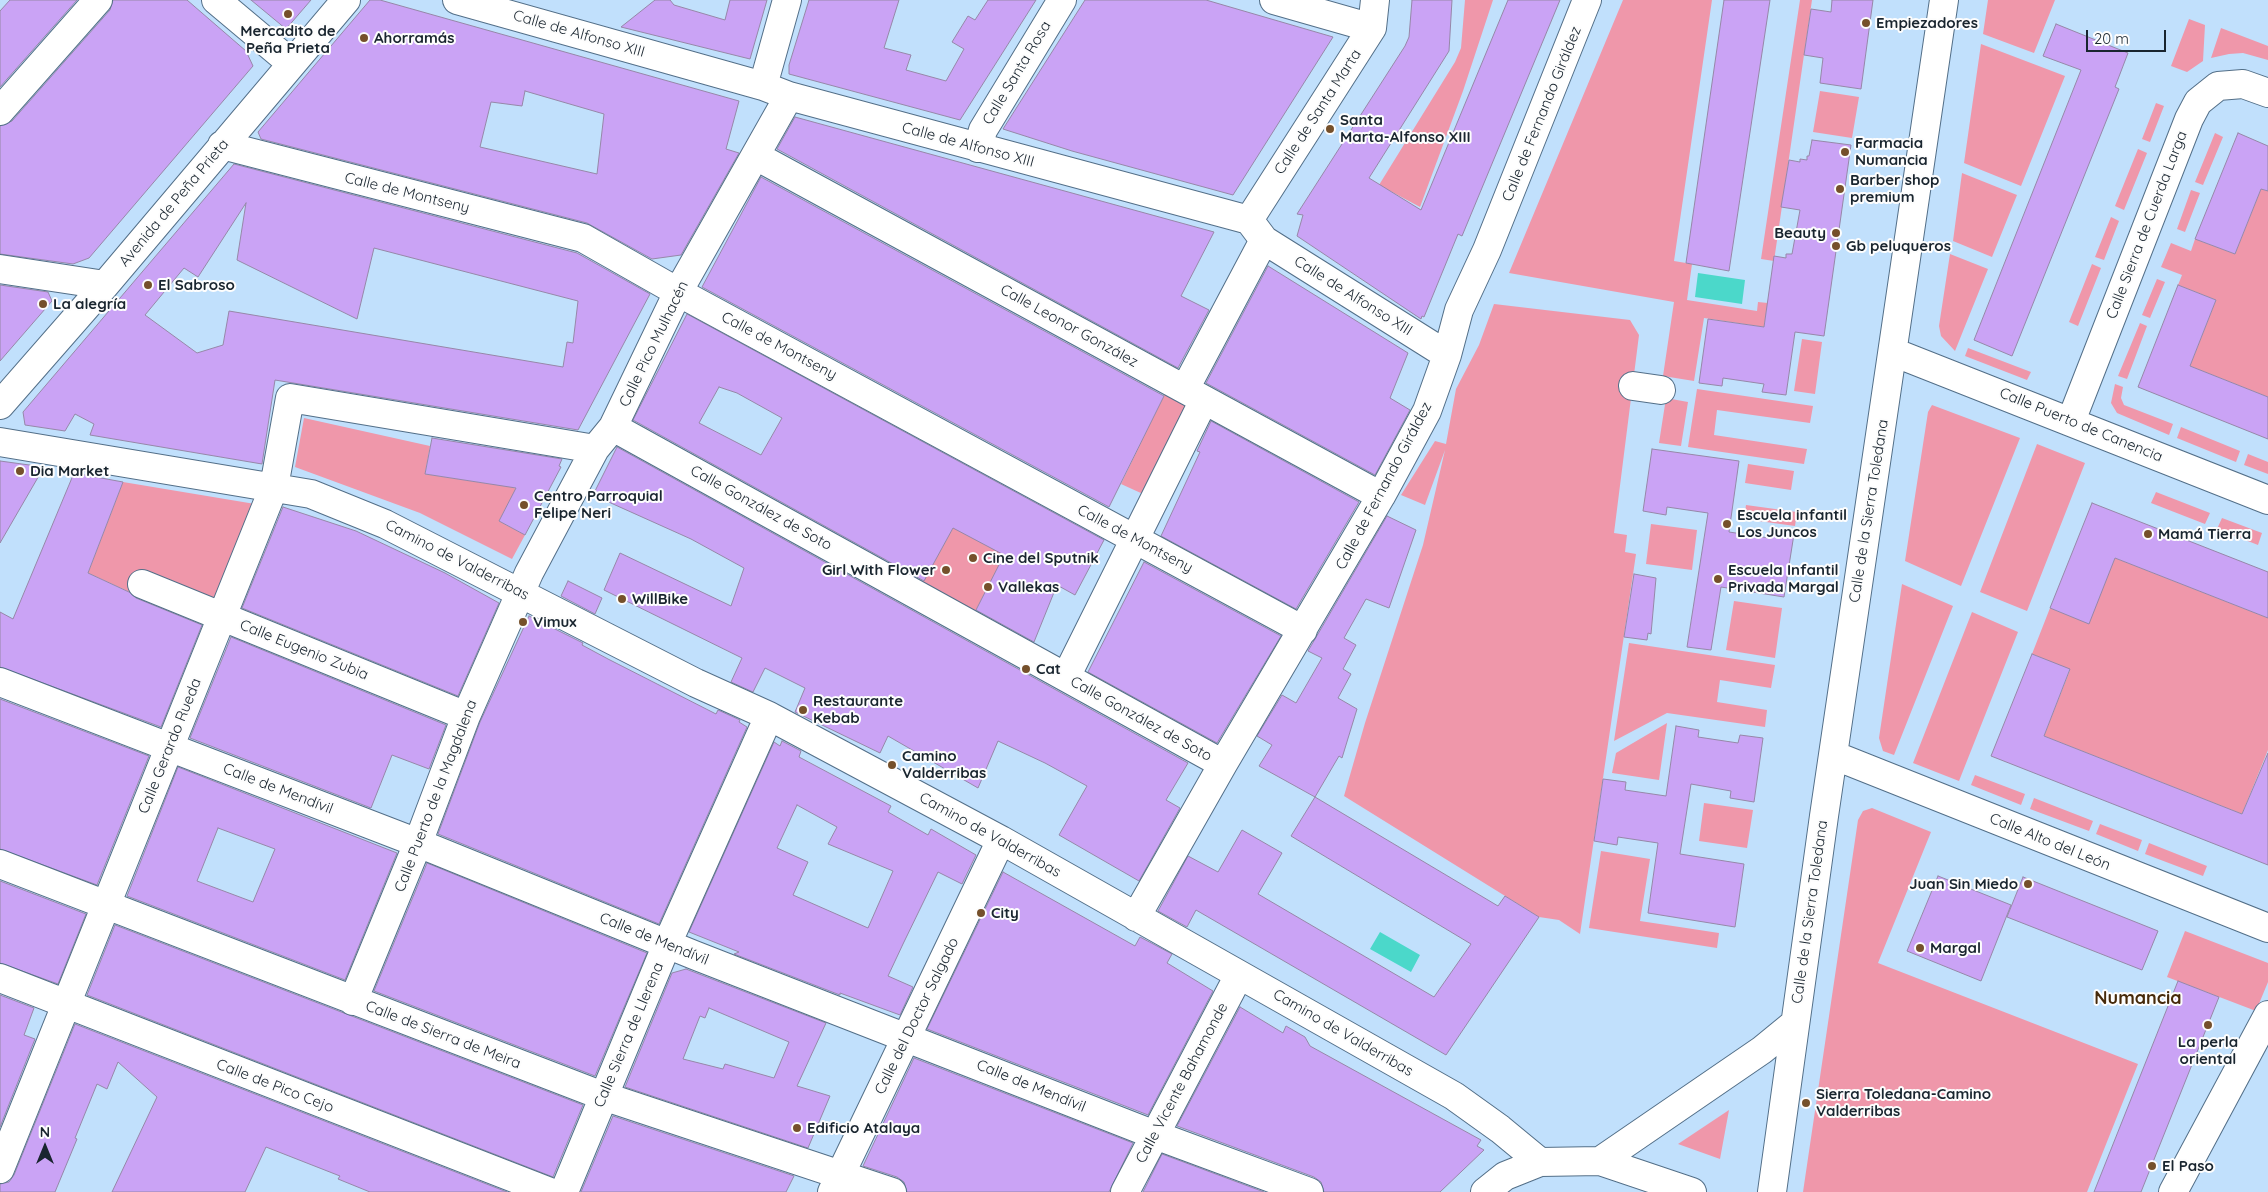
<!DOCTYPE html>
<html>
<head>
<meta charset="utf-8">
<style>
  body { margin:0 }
  #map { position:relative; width:2268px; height:1192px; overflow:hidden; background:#c1e0fc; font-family:Quicksand,sans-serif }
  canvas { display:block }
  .north { position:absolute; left:20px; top:1122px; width:50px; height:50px; -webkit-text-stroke:4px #fdfdfd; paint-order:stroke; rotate:0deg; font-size:14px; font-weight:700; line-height:20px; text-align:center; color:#19252f }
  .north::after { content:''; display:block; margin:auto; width:18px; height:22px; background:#19252f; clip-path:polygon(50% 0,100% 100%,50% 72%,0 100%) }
  .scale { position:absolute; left:2086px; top:30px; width:80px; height:22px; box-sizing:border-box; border:2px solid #19252f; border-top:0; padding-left:6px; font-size:15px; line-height:18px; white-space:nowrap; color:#19252f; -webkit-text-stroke:4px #fdfdfd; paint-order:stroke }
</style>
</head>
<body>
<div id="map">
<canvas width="2268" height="1192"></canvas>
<div class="north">N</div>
<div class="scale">20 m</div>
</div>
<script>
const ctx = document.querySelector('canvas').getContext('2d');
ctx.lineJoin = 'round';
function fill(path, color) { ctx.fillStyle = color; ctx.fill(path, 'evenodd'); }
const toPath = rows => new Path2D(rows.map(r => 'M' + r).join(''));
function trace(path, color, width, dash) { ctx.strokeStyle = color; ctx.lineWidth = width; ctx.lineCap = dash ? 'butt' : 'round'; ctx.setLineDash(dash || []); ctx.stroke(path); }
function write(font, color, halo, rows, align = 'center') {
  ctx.font = font + ' Quicksand,sans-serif'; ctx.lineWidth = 4; ctx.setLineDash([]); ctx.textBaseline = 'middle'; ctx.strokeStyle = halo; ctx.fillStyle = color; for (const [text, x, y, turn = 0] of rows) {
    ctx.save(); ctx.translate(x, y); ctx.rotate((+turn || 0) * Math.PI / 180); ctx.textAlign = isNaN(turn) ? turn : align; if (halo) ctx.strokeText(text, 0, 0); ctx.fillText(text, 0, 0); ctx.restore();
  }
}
fill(toPath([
  [1465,0,1493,0,1463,91,1420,207,1379,185,1455,62,1461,48],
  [1623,0,1712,0,1674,261,1692,264,1687,300,1757,311,1758,302,1768,303,1764,327,1704,318,1694,381,1663,376,1674,302,1509,273],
  [1800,0,1812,0,1774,261,1761,259],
  [1988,0,2055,0,2034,53,1983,34],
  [2189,19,2205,25,2203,61,2187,72,2171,66],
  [2221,28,2268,46,2268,60,2243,53,2229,54,2211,58],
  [1981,44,2065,76,2021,186,1964,163],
  [1820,91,1859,97,1852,138,1813,132],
  [2156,103,2164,106,2150,142,2142,139],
  [2215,133,2223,137,2203,185,2195,182],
  [2138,149,2147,153,2124,210,2115,206],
  [1962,173,2017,195,1992,257,1953,241],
  [2261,189,2268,191,2268,397,2190,366,2216,300,2178,285,2182,275,2161,267,2171,243,2191,251,2195,239,2235,254],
  [2191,190,2200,193,2185,232,2177,229],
  [2111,217,2119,221,2104,260,2095,257],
  [1950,254,1988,269,1955,351,1941,336,1939,326],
  [2092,264,2101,268,2078,326,2069,322],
  [2157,279,2165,282,2150,318,2142,315],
  [1494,304,1630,320,1639,335,1614,533,1627,535,1625,552,1636,554,1580,934,1559,920,1539,917,1344,796,1365,723,1423,545,1445,450,1425,505,1401,495,1435,441,1446,444,1456,389,1479,345],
  [2140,323,2147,326,2127,379,2118,376],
  [1802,339,1822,342,1815,394,1794,391],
  [1968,348,2031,372,2027,380,1965,356],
  [2115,384,2123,387,2121,398,2124,405,2173,424,2169,435,2117,413,2111,403],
  [1697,389,1813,406,1810,423,1717,410,1714,435,1807,449,1804,464,1688,447],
  [1165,393,1186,404,1143,494,1121,484],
  [1666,398,1688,402,1681,446,1659,443],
  [1932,405,2020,438,1961,586,1905,561,1928,412],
  [304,418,430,446,425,474,491,484,497,478,516,489,499,521,525,535,512,559,420,513,295,467],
  [2181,427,2240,451,2236,462,2177,438],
  [2037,444,2085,463,2027,611,1980,592],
  [2248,454,2268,462,2268,474,2244,465],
  [1748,464,1794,471,1791,490,1745,483],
  [123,482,255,504,216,600,136,595,88,573],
  [2156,492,2210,513,2205,524,2151,503],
  [1746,505,1797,512,1795,526,1744,519],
  [2222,518,2262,533,2258,545,2217,529],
  [1651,524,1697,530,1692,570,1646,564],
  [954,526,1005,554,975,612,922,583],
  [2115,558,2268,618,2268,750,2242,814,2044,736,2070,670,2032,654,2050,608,2088,623],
  [1902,584,1953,606,1894,755,1883,751,1879,738],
  [1734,601,1782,608,1775,658,1726,650],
  [1972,612,2018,632,1959,781,1913,763],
  [1629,643,1775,665,1771,688,1720,680,1717,702,1767,710,1765,727,1667,713,1614,741],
  [1667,723,1659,780,1612,773,1616,753],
  [1975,775,2025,794,2021,805,1971,785],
  [2034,798,2093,821,2089,831,2030,809],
  [1704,803,1753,810,1747,848,1699,841],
  [1872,808,1931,832,1878,963,2138,1064,2087,1192,1803,1192,1858,820,1863,811],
  [2100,824,2142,840,2138,851,2096,834],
  [2149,843,2207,866,2203,876,2145,854],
  [1601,851,1650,859,1640,921,1719,933,1717,948,1589,928],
  [2185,931,2268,963,2268,982,2256,1011,2167,977],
  [1729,1110,1720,1159,1678,1144]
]), '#ef97aa');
fill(toPath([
  [1698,273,1745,280,1742,304,1695,297],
  [1380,932,1420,955,1411,972,1370,949]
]), '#4bd8ca');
const building = toPath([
  [10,0,77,0,0,87,0,11,10,0],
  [113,0,187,0,246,51,253,66,89,258,73,264,0,254,0,126,12,121,110,10,113,0],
  [251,0,311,0,286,29,251,0],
  [370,0,380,0,739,101,726,149,739,153,681,255,652,259,587,223,261,139,258,132,370,0],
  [525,91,604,114,597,174,480,147,491,102,522,106,525,91],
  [655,0,670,0,674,5,725,20,730,0,767,0,750,59,621,27,655,0],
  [809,0,899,0,884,48,911,55,906,70,946,81,964,49,952,42,968,16,975,20,988,0,1036,0,960,120,789,74,789,65,809,0],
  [1085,0,1206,0,1333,37,1233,195,1072,151,1003,129,1085,0],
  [1412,0,1452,0,1449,51,1369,178,1421,210,1508,0,1560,0,1462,236,1458,234,1424,317,1422,316,1421,319,1297,236,1303,215,1297,214,1405,46,1409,37,1412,0],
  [1724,0,1770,0,1729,271,1686,263,1724,0],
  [1832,0,1873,0,1861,89,1820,83,1823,58,1804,55,1811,9,1831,12,1832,0],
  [2056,24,2128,53,2115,87,2119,89,2012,356,1974,340,2081,70,2043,56,2056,24],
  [795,117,1214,232,1181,296,1209,310,1178,368,777,149,795,117],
  [2238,133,2268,146,2268,191,2261,189,2235,254,2195,239,2238,133],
  [1812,140,1851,145,1824,336,1795,332,1786,395,1762,392,1764,384,1723,378,1722,386,1699,383,1708,319,1764,327,1774,256,1786,258,1786,254,1792,254,1800,210,1781,207,1789,160,1800,162,1800,159,1807,160,1807,156,1809,156,1812,140],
  [234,164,577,253,650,294,578,430,275,380,262,464,90,435,94,424,75,414,65,431,25,425,23,412,234,164],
  [246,203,237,260,357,319,374,248,578,301,573,343,567,342,563,367,229,311,223,345,197,353,145,315,184,268,198,277,246,203],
  [761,177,1164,396,1109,507,702,287,761,177],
  [1268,266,1408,353,1390,398,1410,410,1375,475,1206,383,1268,266],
  [0,285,48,292,52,301,0,361,0,285],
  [2178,285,2216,300,2190,366,2268,397,2268,439,2138,387,2178,285],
  [687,314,1104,540,1075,595,1057,585,1034,642,976,610,1004,555,953,528,924,581,633,420,687,314],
  [719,387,737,393,782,418,761,455,699,423,719,387],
  [1211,421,1359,502,1296,609,1161,536,1200,452,1197,451,1211,421],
  [432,438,562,459,559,466,561,467,525,535,499,521,516,488,425,474,432,438],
  [617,447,1188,763,1166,800,1180,808,1139,881,1059,835,1087,786,1045,763,998,741,978,788,888,736,880,753,795,712,805,688,765,668,753,692,731,682,742,658,604,590,620,553,731,606,744,568,691,539,593,495,617,447],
  [1652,449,1739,461,1729,532,1769,538,1770,531,1794,534,1784,597,1721,587,1711,650,1687,647,1708,513,1667,507,1666,515,1643,511,1652,449],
  [0,461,44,467,0,543,0,461],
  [74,473,123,482,88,573,129,592,136,598,202,625,161,727,0,667,0,612,13,619,74,473],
  [2092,503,2268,572,2268,618,2115,558,2089,624,2050,608,2092,503],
  [283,507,356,531,445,573,499,603,458,696,242,608,283,507],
  [1387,516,1416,530,1389,608,1366,599,1344,638,1356,645,1343,669,1351,674,1338,698,1357,709,1342,758,1339,756,1315,797,1259,766,1272,745,1257,736,1282,695,1296,703,1322,658,1308,651,1387,516],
  [1144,562,1281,636,1217,743,1088,672,1144,562],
  [1634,574,1656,578,1651,634,1648,633,1647,640,1624,637,1634,574],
  [568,581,602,598,595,614,561,596,568,581],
  [529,616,583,643,582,645,608,659,716,714,718,710,740,720,739,722,747,727,659,924,438,834,480,722,529,616],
  [231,637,446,725,429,769,392,755,371,808,190,738,231,637],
  [2032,654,2070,669,2044,736,2242,814,2268,753,2268,865,1991,756,2032,654],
  [0,699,149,756,97,885,0,849,0,699],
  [1676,726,1699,730,1698,737,1738,743,1740,735,1763,738,1754,802,1730,798,1731,791,1691,784,1680,854,1744,864,1735,927,1648,913,1658,843,1618,837,1617,845,1594,841,1603,779,1626,782,1625,790,1666,796,1676,726],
  [782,741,801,751,799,757,891,806,888,812,928,835,931,829,976,855,962,884,938,872,903,944,888,976,913,987,900,1015,840,993,840,995,734,954,739,952,689,932,774,742,780,746,782,741],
  [797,805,837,827,828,844,893,871,868,928,793,895,808,862,777,848,797,805],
  [178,767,397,853,345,980,127,896,178,767],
  [218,828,275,849,253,902,197,881,218,828],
  [1315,797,1498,906,1505,896,1539,917,1446,1055,1196,910,1187,927,1158,911,1188,856,1218,872,1242,830,1282,853,1258,894,1434,997,1471,944,1291,836,1315,797],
  [427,863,647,953,595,1076,374,991,427,863],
  [1003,872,1135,946,1140,937,1172,954,1167,963,1213,991,1148,1115,927,1029,1003,872],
  [1938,876,2011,905,1981,981,1907,951,1938,876],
  [2023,877,2158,931,2142,970,2007,917,2023,877],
  [0,881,86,914,58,984,0,963,0,881],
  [115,925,583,1105,553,1177,87,995,115,925],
  [686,969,826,1023,797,1086,830,1096,808,1148,625,1087,672,973,686,969],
  [709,1008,789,1042,774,1078,725,1064,723,1069,683,1059,700,1016,705,1018,709,1008],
  [2178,981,2219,997,2141,1192,2094,1192,2178,981],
  [0,995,34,1008,24,1035,35,1039,0,1127,0,995],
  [1240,1007,1283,1033,1286,1026,1305,1037,1310,1046,1481,1140,1477,1146,1484,1150,1440,1192,1324,1192,1321,1182,1314,1177,1177,1126,1240,1007],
  [75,1024,507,1192,370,1192,338,1179,340,1176,266,1147,245,1192,112,1192,157,1097,118,1062,107,1089,97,1084,75,1138,77,1139,55,1192,0,1192,0,1184,9,1182,14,1175,75,1024],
  [914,1058,1133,1143,1109,1192,907,1192,904,1182,897,1177,863,1166,914,1058],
  [613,1116,794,1176,786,1192,581,1192,613,1116],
  [1162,1154,1264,1192,1143,1192,1162,1154]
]);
fill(building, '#caa3f5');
trace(building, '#9687a8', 1);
const street = toPath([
  [216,0,291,63],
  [457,0,763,86,789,96,1249,220,1264,240,1447,355],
  [1274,0,1372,28],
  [763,86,787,0],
  [0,111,98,0],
  [222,145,583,238,678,292,1303,630],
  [978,148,983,130,1062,0],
  [756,156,1381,496],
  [1249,220,1372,28,1375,0],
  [0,269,105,285],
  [1893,352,2268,500],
  [1633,386,1661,390],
  [1185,389,1264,240],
  [0,405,105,285,346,0],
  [2071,421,2189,119,2198,102,2218,86,2243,84,2268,93],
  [613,427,1223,764],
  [0,442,311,494,385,524,696,683,769,716,1001,840,1454,1096,1500,1129,1540,1162,1600,1161,1692,1192],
  [142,584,466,716],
  [1066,677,1204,400],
  [0,682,418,843,694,955,1155,1135,1309,1192],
  [1833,755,2268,928],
  [0,864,603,1096,892,1192],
  [1136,917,1223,764,1381,496,1427,411,1447,355,1459,310,1487,250,1587,0],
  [0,978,550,1192],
  [353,1001,418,843,466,716,529,573,595,449,613,427,678,292,789,96],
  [1600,1161,1762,1050,1795,1023],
  [0,1169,274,487,290,398,595,449],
  [564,1192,667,944,769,716],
  [832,1192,1001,840],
  [1125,1192,1239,975],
  [1485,1192,1505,1176,1540,1162],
  [1772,1192,1824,816,1944,0],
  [2173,1192,2268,1015]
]);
trace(street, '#536f88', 30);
trace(street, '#fff', 28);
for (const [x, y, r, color] of [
  [288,14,5,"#75502b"],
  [1866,23,5,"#75502b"],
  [364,38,5,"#75502b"],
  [1330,129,5,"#75502b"],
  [1845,152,5,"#75502b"],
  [1840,189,5,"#75502b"],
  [1836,233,5,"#75502b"],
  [1836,246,5,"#75502b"],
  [148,285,5,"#75502b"],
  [43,304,5,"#75502b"],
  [20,471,5,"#75502b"],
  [524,505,5,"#75502b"],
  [1727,524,5,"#75502b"],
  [2148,534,5,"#75502b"],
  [973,558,5,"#75502b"],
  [946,570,5,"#75502b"],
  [1718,579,5,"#75502b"],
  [988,587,5,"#75502b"],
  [622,599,5,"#75502b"],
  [523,622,5,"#75502b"],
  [1026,669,5,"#75502b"],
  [803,710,5,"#75502b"],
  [892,765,5,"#75502b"],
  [2028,884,5,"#75502b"],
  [981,913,5,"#75502b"],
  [1920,948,5,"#75502b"],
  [2208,1025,5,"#75502b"],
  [1806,1103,5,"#75502b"],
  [797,1128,5,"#75502b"],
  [2152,1166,5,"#75502b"]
]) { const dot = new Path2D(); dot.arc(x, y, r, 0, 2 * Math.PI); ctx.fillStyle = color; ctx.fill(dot); trace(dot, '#fdfdfd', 2); }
write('bold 15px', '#19252f', '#fdfdfd', [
  ["Empiezadores",1876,23],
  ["Mercadito de",288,31,"center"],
  ["Peña Prieta",288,48,"center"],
  ["Ahorramás",374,38],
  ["Santa",1340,120],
  ["Marta-Alfonso XIII",1340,137],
  ["Farmacia",1855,143],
  ["Numancia",1855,160],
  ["Barber shop",1850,180],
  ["premium",1850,197],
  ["Beauty",1826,233,"right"],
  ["Gb peluqueros",1846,246],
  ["El Sabroso",158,285],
  ["La alegría",53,304],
  ["Dia Market",30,471],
  ["Centro Parroquial",534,496],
  ["Felipe Neri",534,513],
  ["Escuela infantil",1737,515],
  ["Los Juncos",1737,532],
  ["Mamá Tierra",2158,534],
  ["Cine del Sputnik",983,558],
  ["Girl With Flower",936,570,"right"],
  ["Escuela Infantil",1728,570],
  ["Privada Margal",1728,587],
  ["Vallekas",998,587],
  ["WillBike",632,599],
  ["Vimux",533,622],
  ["Cat",1036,669],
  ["Restaurante",813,701],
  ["Kebab",813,718],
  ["Camino",902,756],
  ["Valderribas",902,773],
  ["Juan Sin Miedo",2018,884,"right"],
  ["City",991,913],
  ["Margal",1930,948],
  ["La perla",2208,1042,"center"],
  ["oriental",2208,1059,"center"],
  ["Sierra Toledana-Camino",1816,1094],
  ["Valderribas",1816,1111],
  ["Edificio Atalaya",807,1128],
  ["El Paso",2162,1166]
], 'left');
write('15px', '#19252f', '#fdfdfd', [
  ["Calle de Alfonso XIII",579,34,16],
  ["Calle Santa Rosa",1017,73,-59],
  ["Calle de Santa Marta",1318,112,-57],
  ["Calle de Fernando Giráldez",1542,114,-68],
  ["Calle de Alfonso XIII",968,145,15],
  ["Calle de Montseny",407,193,14],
  ["Avenida de Peña Prieta",174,203,-50],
  ["Calle Sierra de Cuerda Larga",2147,225,-69],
  ["Calle de Alfonso XIII",1353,296,32],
  ["Calle Leonor González",1069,326,29],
  ["Calle Pico Mulhacén",654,344,-64],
  ["Calle de Montseny",779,346,28],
  ["Calle Puerto de Canencia",2081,425,22],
  ["Calle de Fernando Giráldez",1384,486,-62],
  ["Calle González de Soto",761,508,29],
  ["Calle de la Sierra Toledana",1869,511,-81],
  ["Calle de Montseny",1135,539,28],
  ["Camino de Valderribas",457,560,27],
  ["Calle Eugenio Zubia",304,650,22],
  ["Calle González de Soto",1141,719,29],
  ["Calle Gerardo Rueda",170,746,-68],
  ["Calle de Mendívil",278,789,21],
  ["Calle Puerto de la Magdalena",436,796,-69],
  ["Camino de Valderribas",990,835,29],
  ["Calle Alto del León",2050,842,22],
  ["Calle de la Sierra Toledana",1810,912,-82],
  ["Calle de Mendívil",654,939,22],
  ["Calle del Doctor Salgado",917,1016,-64],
  ["Camino de Valderribas",1343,1033,30],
  ["Calle de Sierra de Meira",443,1035,21],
  ["Calle Sierra de Llerena",629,1035,-67],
  ["Calle Vicente Bahamonde",1182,1083,-62],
  ["Calle de Pico Cejo",275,1086,21],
  ["Calle de Mendívil",1031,1086,22]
]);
write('bold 18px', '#462a0b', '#fdfdfd', [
  ["Numancia",2138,999]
]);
</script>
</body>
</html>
